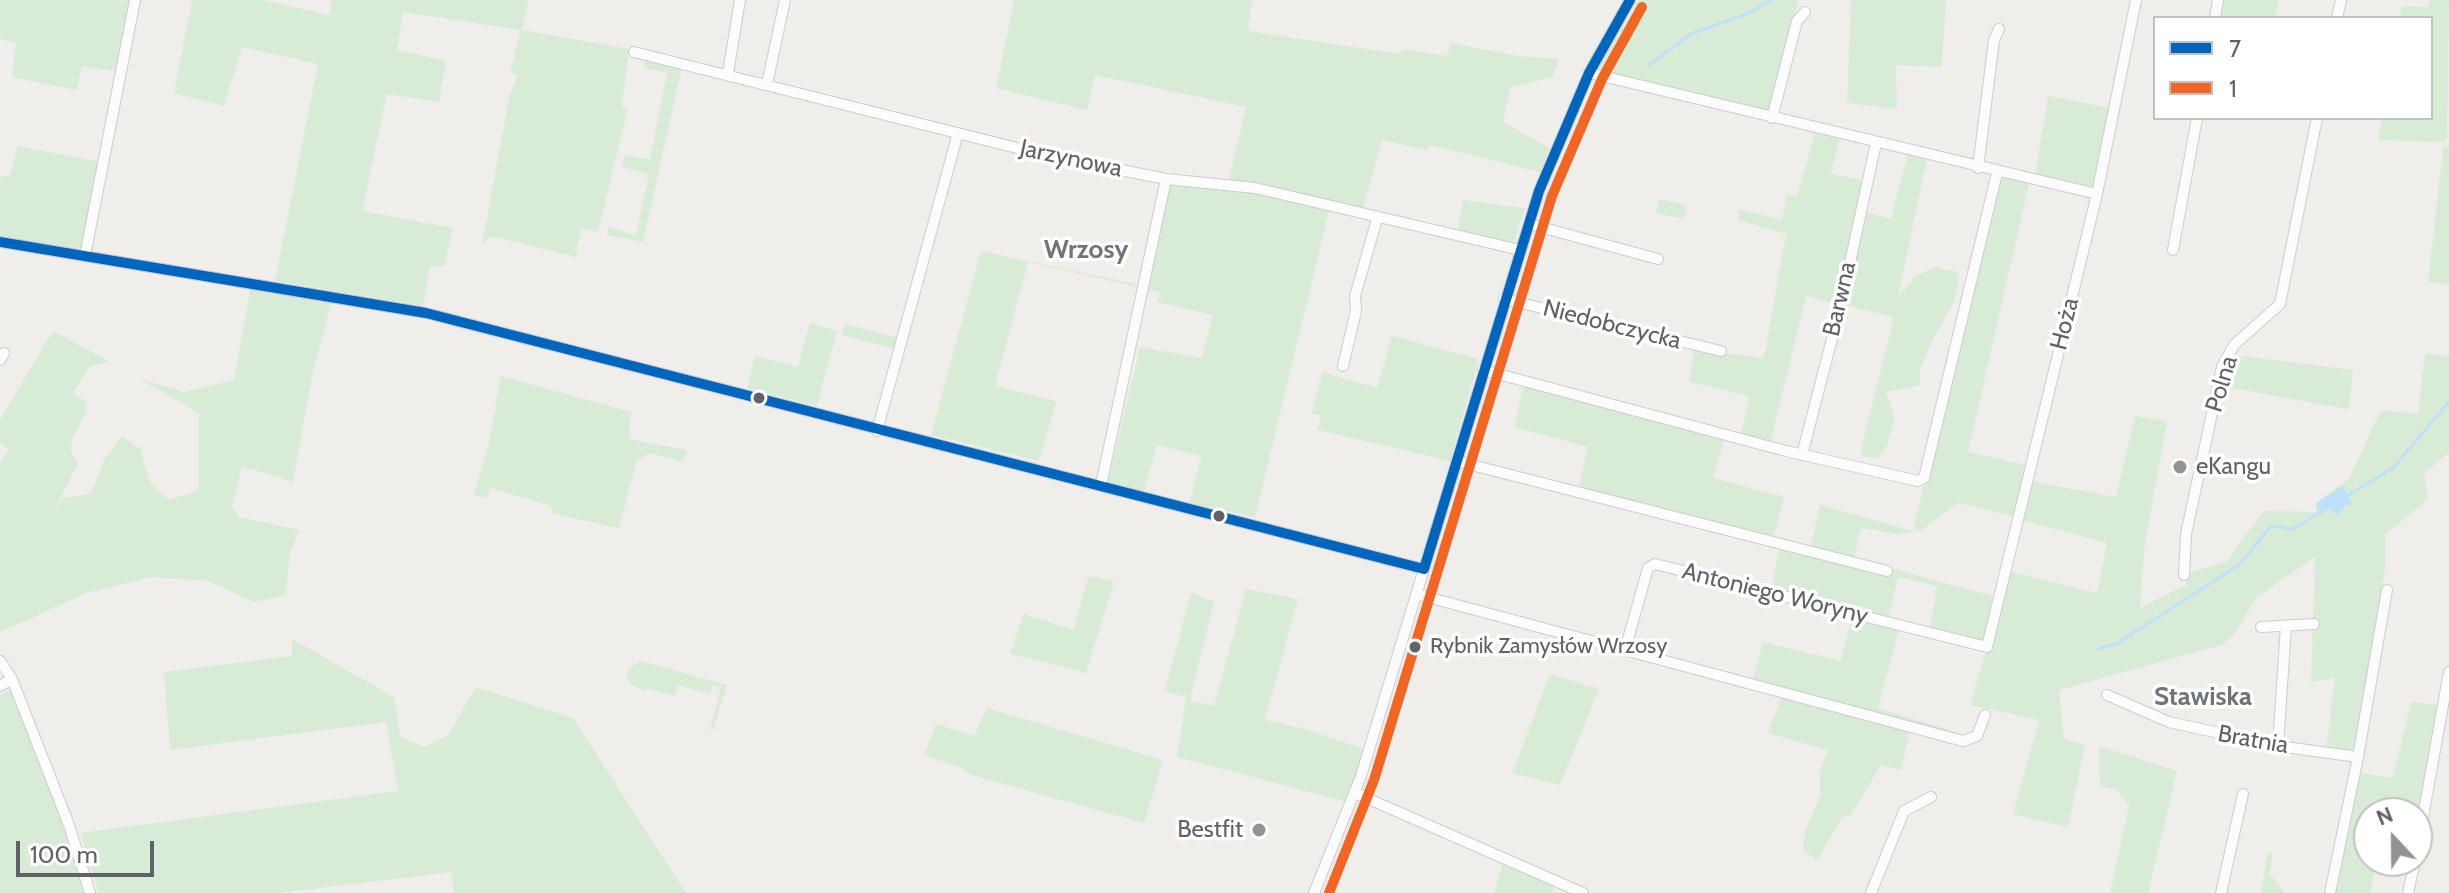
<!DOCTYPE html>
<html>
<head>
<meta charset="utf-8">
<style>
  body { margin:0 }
  #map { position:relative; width:2449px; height:893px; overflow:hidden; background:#efeeea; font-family:Cabin,sans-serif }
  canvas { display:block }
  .legend { position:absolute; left:2153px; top:16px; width:280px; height:104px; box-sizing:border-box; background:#fff; border:2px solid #bfc1c3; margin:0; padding:10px 14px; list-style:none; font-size:24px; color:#5f6368 }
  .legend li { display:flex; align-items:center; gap:16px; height:40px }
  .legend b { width:40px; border:2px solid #bfc1c3 }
  .north { position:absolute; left:2353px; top:797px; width:80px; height:80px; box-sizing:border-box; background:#fff; border:2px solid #bfc1c3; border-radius:50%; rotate:338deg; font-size:22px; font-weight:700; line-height:32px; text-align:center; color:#5f6368 }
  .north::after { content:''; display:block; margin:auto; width:28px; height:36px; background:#919496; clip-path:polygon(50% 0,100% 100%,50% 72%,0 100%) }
  .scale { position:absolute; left:16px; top:841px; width:138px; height:36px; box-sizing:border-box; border:4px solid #5f6368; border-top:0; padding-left:10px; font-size:24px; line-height:28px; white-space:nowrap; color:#5f6368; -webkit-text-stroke:6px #fff; paint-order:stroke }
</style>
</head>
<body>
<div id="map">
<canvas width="2449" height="893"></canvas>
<ul class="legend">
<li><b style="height:10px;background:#0065bd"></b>7</li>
<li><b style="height:10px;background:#f26522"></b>1</li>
</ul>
<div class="north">N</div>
<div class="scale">100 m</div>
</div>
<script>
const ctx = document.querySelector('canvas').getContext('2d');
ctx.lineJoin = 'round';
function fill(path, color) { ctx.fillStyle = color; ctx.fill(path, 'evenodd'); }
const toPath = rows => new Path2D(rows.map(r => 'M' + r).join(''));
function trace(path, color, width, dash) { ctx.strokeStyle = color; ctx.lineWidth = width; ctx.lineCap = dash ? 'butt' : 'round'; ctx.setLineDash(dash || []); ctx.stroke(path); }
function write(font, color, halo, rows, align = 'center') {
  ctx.font = font + ' Cabin,sans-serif'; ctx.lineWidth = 7; ctx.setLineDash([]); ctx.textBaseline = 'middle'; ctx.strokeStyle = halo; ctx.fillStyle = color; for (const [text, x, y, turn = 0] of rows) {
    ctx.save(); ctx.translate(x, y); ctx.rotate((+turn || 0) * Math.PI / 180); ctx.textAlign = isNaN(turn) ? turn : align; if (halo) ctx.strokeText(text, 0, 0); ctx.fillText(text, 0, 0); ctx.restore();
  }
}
fill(toPath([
  [0,0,132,0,118,72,82,66,77,90,12,77,16,43,0,39],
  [192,0,263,0,329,15,332,0,529,0,522,30,629,49,622,107,628,108,598,232,581,228,576,257,490,236,482,245,510,93,518,76,510,72,521,30,403,12,397,50,446,61,439,102,387,94,362,211,453,228,444,266,430,266,423,306,275,281,318,64,242,47,224,106,174,93],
  [1014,0,1252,0,1248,31,1399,54,1403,49,1447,56,1451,43,1517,56,1559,59,1552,77,1510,88,1503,122,1550,148,1540,172,1429,145,1427,150,1382,140,1363,208,1329,211,1255,517,1190,503,1201,456,1157,445,1144,492,1108,481,1140,347,1202,358,1213,315,1158,302,1160,292,1028,262,995,386,1056,401,1039,461,931,435,981,251,1140,285,1161,173,1229,180,1246,107,1095,75,1087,110,996,88],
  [1639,0,1798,0,1773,114,1604,74,1599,66],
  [1851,0,1946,0,1942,67,1896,65,1897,109,1847,103],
  [2224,0,2279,0,2275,18,2221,18],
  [2430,0,2449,0,2447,138,2443,142,2378,140,2382,118,2431,118,2431,18,2400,18,2402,6,2428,7],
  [646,60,682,67,643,242,607,235,609,227,636,235,649,174,622,167,625,156,650,159,667,73,644,68],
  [2048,96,2111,108,2093,187,2035,177],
  [1815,133,1840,137,1831,174,1861,180,1863,211,1891,219,1908,154,1927,158,1898,297,1916,276,1936,267,1957,272,1959,279,1953,304,1933,338,1920,369,1920,385,1886,392,1895,419,1887,446,1878,458,1863,457,1861,450,1894,317,1806,296,1770,444,1741,434,1750,397,1690,382,1694,350,1764,358,1786,234,1738,220,1739,209,1782,220,1787,195,1797,196],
  [18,146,100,162,81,249,0,237,0,177,10,175],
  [2449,146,2449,284,2428,282,2443,147],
  [1997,175,2029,184,1968,452,2025,465,2014,517,1958,503,1922,530,1898,534,1861,528,1854,558,1992,596,1984,641,1930,628,1937,586,1899,577,1888,618,1772,589,1779,547,1578,491,1588,447,1514,427,1524,384,1725,437,1713,478,1784,497,1773,540,1810,550,1820,505,1913,531],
  [1659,199,1687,205,1684,219,1656,213],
  [1463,200,1525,208,1513,243,1457,233],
  [251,286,332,300,313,371,293,482,242,466,232,506,239,517,300,530,290,552,286,595,254,602,208,581,152,577,89,592,0,632,0,463,9,449,0,443,0,420,53,331,110,362,90,366,73,393,86,402,87,411,72,441,71,453,78,463,54,511,63,498,91,494,105,458,122,436,140,449,151,484,169,500,199,490,199,413,140,379,184,392,234,380],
  [810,323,837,331,817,406,747,388,755,356,798,367],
  [845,324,898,338,895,349,842,335],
  [1392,336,1479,359,1450,461,1318,430,1321,415,1312,414,1322,372,1377,388],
  [2425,354,2449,356,2449,453,2424,473,2428,499,2385,535,2385,568,2355,754,2326,749,2335,678,2311,682,2315,557,2257,597,2233,636,2221,645,2059,690,2064,739,2085,745,2068,827,2013,814,2039,720,1970,705,2010,571,2097,593,2107,543,2021,520,2030,481,2116,497,2135,416,2167,421,2144,550,2140,608,2186,585,2189,589,2184,575,2227,561,2263,511,2316,512,2316,503,2349,479,2381,410,2418,414],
  [2234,355,2353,370,2349,406,2347,409,2221,386],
  [501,376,631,412,629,439,687,450,683,462,651,453,637,460,619,528,553,514,551,506,491,488,486,498,474,495,489,443],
  [1089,576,1114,582,1086,673,1010,654,1024,614,1073,630],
  [1246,589,1298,599,1265,720,1302,728,1366,750,1348,802,1177,757,1186,697,1157,689,1165,690,1191,593,1214,601,1190,700,1214,706],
  [1852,616,1899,629,1878,708,1962,734,1911,726,1901,770,1881,765,1851,815,1842,817,1818,859,1803,852,1805,830,1820,797,1820,772,1828,750,1768,733,1784,689,1753,680,1763,642,1841,661],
  [292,639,394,697,400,736,424,747,448,735,476,687,573,718,686,893,454,893,451,872,278,893,99,893,80,833,398,791,386,722,170,750,164,672,292,656],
  [641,661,727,685,713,730,710,730,721,687,713,685,710,694,678,685,674,696,647,688,645,691,632,685,627,676,629,668],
  [1550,674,1599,689,1560,785,1512,773],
  [14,688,57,808,84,893,0,893,0,695],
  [2411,702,2440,705,2421,820,2417,819,2417,813,2369,813,2369,861,2375,861,2371,893,2334,893,2359,773,2393,778],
  [987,708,1163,760,1144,823,968,774,962,768,924,755,936,724,974,736],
  [2099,746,2177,771,2148,893,2110,893,2129,806,2116,789,2100,787],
  [2268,852,2273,853,2269,873,2285,893,2261,893],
  [1506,853,1554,874,1553,893,1494,893]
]), '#d8ebd6');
fill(toPath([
  [2343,486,2352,505,2346,505,2337,516,2329,507,2320,511,2317,508,2316,503]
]), '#bfe0f9');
trace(toPath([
  [1649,65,1691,34,1749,13,1772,0],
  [2345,497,2393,468,2449,402],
  [2098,649,2118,643,2240,564,2271,526,2293,529,2332,505]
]), '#bfe0f9', 3);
const street = toPath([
  [2215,18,2218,0],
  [2337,18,2341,0],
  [634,52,1045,155,1166,179,1255,188,1520,250],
  [728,73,740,0],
  [1589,73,2097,194],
  [767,84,785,0],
  [1772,118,1797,21,1805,12],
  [1978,168,1994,40,1999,29],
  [1529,224,1658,259],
  [0,242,426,313,1424,569],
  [2173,250,2197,118],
  [85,256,135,0],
  [1504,299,1721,351],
  [0,360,4,353],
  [1343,366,1356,311,1355,296,1377,219],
  [1483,370,1786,451,1918,481,1924,478,1997,173],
  [877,431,958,133],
  [1802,455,1841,304,1876,143],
  [1456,461,1887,571],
  [1101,485,1166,179],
  [2184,575,2186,534,2222,367,2234,345,2280,304,2317,118],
  [1416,594,1963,741,1977,736,1985,715],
  [2261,627,2314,624],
  [1625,650,1648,568,1655,564,1987,647,2097,194,2136,0],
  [0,661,12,679,69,825,90,893],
  [0,686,12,679],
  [2107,695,2169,722,2278,746,2358,757],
  [2278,746,2286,626],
  [1355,793,1583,893],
  [2417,850,2449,672],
  [1314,893,1361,776,1539,191,1589,73,1630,0],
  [1871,893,1904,811,1931,797],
  [2221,893,2243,794],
  [2330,893,2358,757,2387,590],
  [2408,893,2415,861]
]);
trace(street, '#cbcccc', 12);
trace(street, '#fdfcfc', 10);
trace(toPath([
  [0,242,426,313,1424,569],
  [1424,569,1539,191,1589,73,1630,0]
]), '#0065bd', 10);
trace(toPath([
  [1329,893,1374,780,1552,196,1602,79,1642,7]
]), '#f26522', 10);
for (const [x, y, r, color] of [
  [759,398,7,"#5f6368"],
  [2180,467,8,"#919496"],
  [1219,516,7,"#5f6368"],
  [1415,647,7,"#5f6368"],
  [1259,830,8,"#919496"]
]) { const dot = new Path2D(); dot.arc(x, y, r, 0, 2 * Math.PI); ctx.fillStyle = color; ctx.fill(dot); trace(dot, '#fff', 3); }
write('22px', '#5f6368', '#fff', [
  ["Rybnik Zamysłów Wrzosy",1430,647]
], 'left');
write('24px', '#5f6368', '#fff', [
  ["Jarzynowa",1071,159,12],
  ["Barwna",1840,299,-77],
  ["Hoża",2065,324,-76],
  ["Niedobczycka",1612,325,14],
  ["Polna",2222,384,-73],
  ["Antoniego Woryny",1775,594,14],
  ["Bratnia",2253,740,10]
]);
write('24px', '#5f6368', '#fff', [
  ["eKangu",2196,467],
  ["Bestfit",1243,830,"right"]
], 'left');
write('bold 26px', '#70757a', '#fff', [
  ["Wrzosy",1086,250],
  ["Stawiska",2203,697]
]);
</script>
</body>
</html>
